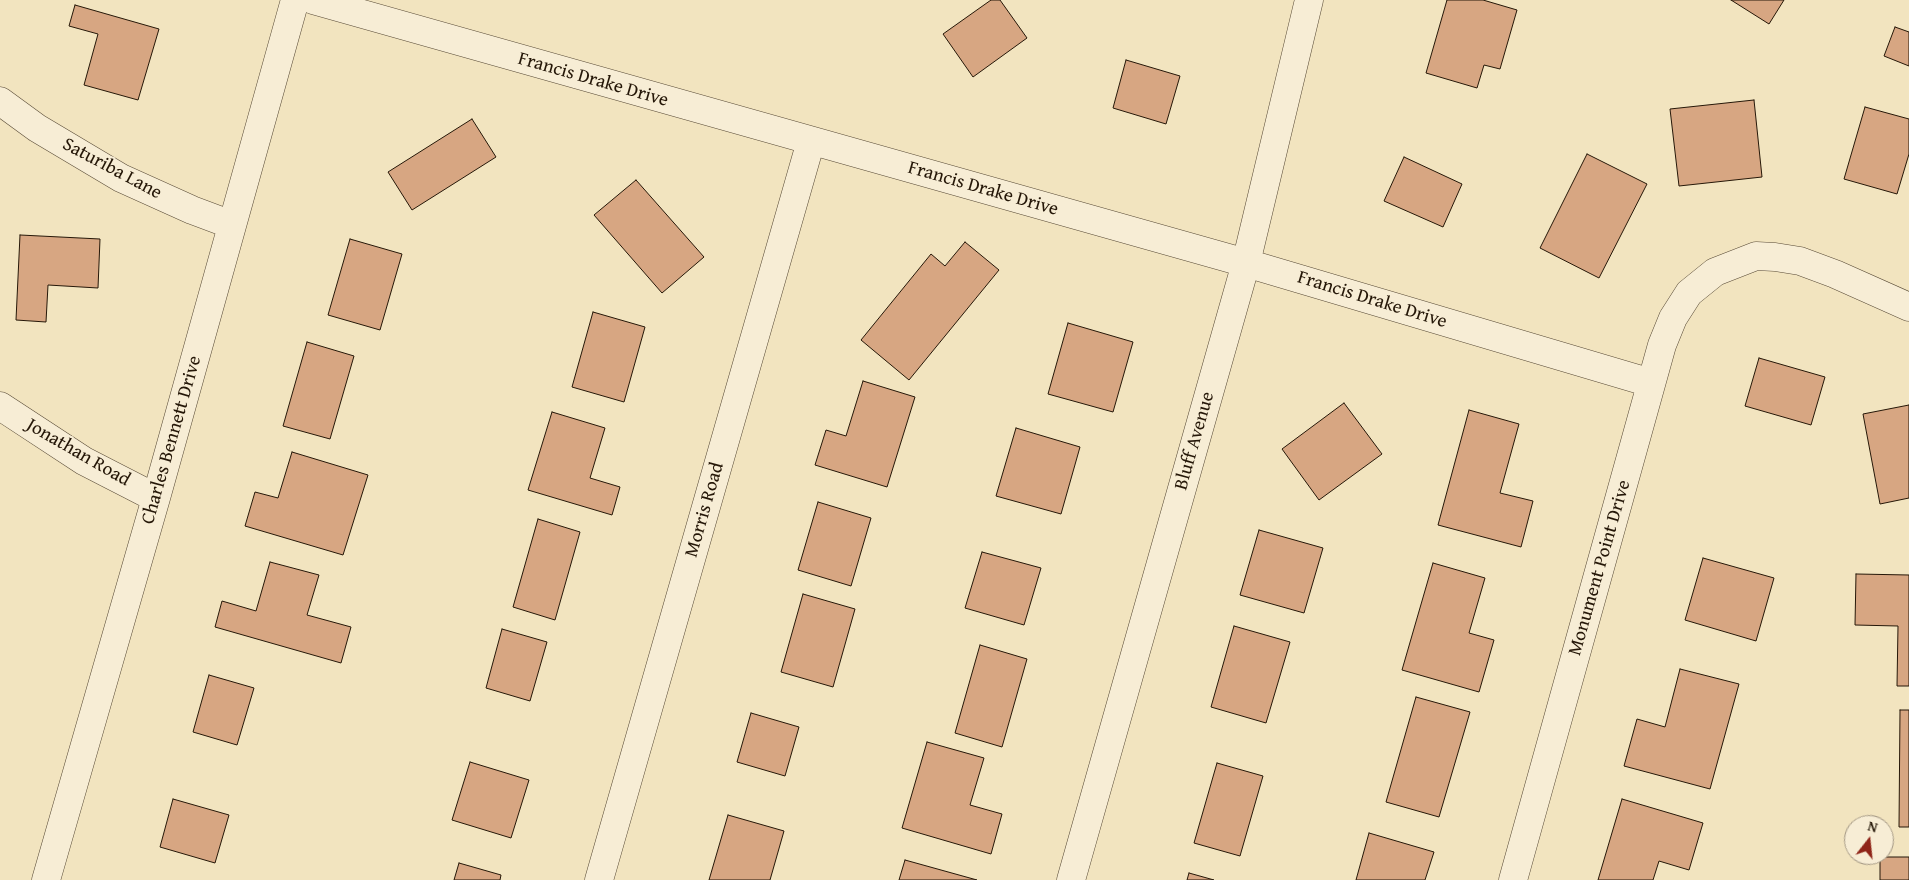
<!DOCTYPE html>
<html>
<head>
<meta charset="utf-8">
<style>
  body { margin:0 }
  #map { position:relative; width:1909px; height:880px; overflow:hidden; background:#f2e4bf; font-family:"Gentium Book Plus",serif }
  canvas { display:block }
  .north { position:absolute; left:1844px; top:815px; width:50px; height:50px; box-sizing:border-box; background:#f7edd5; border:1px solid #a39783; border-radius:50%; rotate:16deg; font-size:14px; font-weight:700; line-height:20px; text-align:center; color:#251708 }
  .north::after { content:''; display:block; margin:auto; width:18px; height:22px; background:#8f2418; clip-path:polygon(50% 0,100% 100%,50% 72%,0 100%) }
</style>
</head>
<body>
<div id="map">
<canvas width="1909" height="880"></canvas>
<div class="north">N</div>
</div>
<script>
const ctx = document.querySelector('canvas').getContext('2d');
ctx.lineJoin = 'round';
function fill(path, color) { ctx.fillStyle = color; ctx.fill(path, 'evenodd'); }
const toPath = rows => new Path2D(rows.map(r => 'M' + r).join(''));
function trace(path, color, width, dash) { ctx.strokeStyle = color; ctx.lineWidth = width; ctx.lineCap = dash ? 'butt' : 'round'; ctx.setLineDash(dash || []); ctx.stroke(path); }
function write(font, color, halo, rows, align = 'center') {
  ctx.font = font + ' "Gentium Book Plus",serif'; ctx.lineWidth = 4; ctx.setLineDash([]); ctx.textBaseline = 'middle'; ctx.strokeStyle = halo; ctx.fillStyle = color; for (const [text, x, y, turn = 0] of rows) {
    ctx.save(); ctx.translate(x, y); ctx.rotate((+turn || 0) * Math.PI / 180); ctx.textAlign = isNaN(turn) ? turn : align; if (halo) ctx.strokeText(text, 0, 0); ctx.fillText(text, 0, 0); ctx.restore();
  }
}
const building = toPath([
  [991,0,1000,0,1027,38,973,77,943,34,991,0],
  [1447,0,1483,0,1517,10,1500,69,1484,65,1477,88,1426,73,1447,0],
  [1731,0,1784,0,1769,24,1731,0],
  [75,5,159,29,138,100,84,85,98,34,69,26,75,5],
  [1895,27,1909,32,1909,66,1884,56,1895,27],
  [1126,60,1180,76,1166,124,1113,108,1126,60],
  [1754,100,1762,177,1679,186,1670,109,1754,100],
  [1865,107,1909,119,1909,154,1897,194,1844,179,1865,107],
  [472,119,496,157,412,210,388,172,472,119],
  [1587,154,1647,184,1599,278,1540,248,1587,154],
  [1404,157,1462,184,1443,227,1384,201,1404,157],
  [636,180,704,257,662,293,594,215,636,180],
  [20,235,100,239,98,288,48,285,46,322,16,320,20,235],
  [350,239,402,254,380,330,328,315,350,239],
  [965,242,999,270,909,380,861,340,931,254,945,266,965,242],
  [593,312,645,327,624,402,572,387,593,312],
  [1068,323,1133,342,1113,412,1048,394,1068,323],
  [307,342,354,356,330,439,283,426,307,342],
  [1759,358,1825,377,1811,425,1745,406,1759,358],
  [863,381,915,397,887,487,815,465,826,430,846,436,863,381],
  [1344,403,1382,454,1319,500,1282,449,1344,403],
  [1909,405,1909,498,1880,504,1863,414,1909,405],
  [1469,410,1519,424,1500,493,1533,501,1521,547,1438,525,1469,410],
  [552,412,605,428,590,478,620,487,612,515,528,490,552,412],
  [1016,428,1080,447,1061,514,996,496,1016,428],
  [292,452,368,475,343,555,245,526,255,492,278,498,292,452],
  [818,502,871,518,851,586,798,570,818,502],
  [538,519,580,532,555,620,513,607,538,519],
  [1259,530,1323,548,1304,613,1240,595,1259,530],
  [982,552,1041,568,1024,625,965,608,982,552],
  [1703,558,1774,578,1756,641,1685,620,1703,558],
  [270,562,319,575,307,615,351,627,341,663,215,627,222,601,256,611,270,562],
  [1433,563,1485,578,1469,633,1494,640,1479,692,1402,670,1433,563],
  [1856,574,1909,575,1909,686,1897,686,1898,626,1855,625,1856,574],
  [803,594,855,609,833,687,781,672,803,594],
  [1234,626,1290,642,1266,723,1211,707,1234,626],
  [502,629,547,642,530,701,486,688,502,629],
  [980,645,1027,659,1002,747,955,733,980,645],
  [1680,669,1739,684,1710,789,1624,766,1637,719,1665,727,1680,669],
  [209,675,254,688,237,745,193,732,209,675],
  [1416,697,1470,712,1439,817,1386,802,1416,697],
  [1900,710,1909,710,1909,827,1899,827,1900,710],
  [751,713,799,727,785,776,737,762,751,713],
  [927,742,984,758,970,805,1002,814,991,854,902,828,927,742],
  [470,762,529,780,511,838,452,820,470,762],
  [1217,763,1263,776,1240,856,1194,843,1217,763],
  [173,799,229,815,215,863,160,847,173,799],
  [1622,799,1703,823,1689,870,1659,861,1653,880,1598,880,1622,799],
  [728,815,784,831,770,880,709,880,728,815],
  [1369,833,1434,852,1425,880,1356,880,1369,833],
  [1880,857,1909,857,1909,880,1880,880,1880,857],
  [905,860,977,880,899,880,905,860],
  [459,863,501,875,500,880,454,880,459,863],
  [1189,873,1214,880,1187,880,1189,873]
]);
fill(building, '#d7a682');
trace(building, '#251708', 1);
const minor = toPath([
  [313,0,1246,263,1651,383],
  [0,101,37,128,121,178,192,210,232,225],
  [0,406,84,461,156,498],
  [46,880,156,498,295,0],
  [599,880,811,141],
  [1071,880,1246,263,1309,0],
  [1513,880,1662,345,1673,318,1689,293,1715,272,1756,256,1775,257,1800,261,1835,274,1909,307]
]);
trace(minor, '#584a36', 29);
trace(minor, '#f7edd5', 28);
write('19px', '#251708', '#f7edd5', [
  ["Francis Drake Drive",593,80,16],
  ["Saturiba Lane",112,169,28],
  ["Francis Drake Drive",983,189,16],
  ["Francis Drake Drive",1372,300,17],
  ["Charles Bennett Drive",172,440,-74],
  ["Bluff Avenue",1195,441,-74],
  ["Jonathan Road",78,453,30],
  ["Morris Road",705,510,-74],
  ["Monument Point Drive",1600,568,-74]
]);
</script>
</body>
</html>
